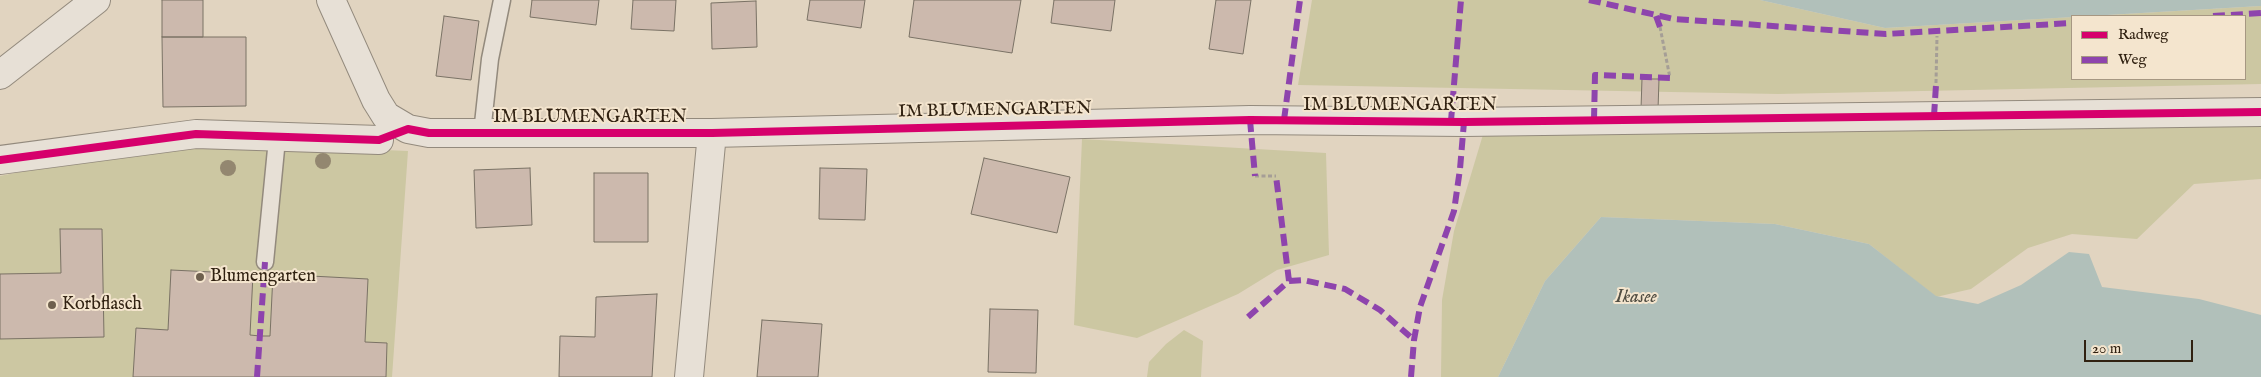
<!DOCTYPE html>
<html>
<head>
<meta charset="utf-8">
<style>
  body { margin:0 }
  #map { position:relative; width:2261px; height:377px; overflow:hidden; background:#e1d4c0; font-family:"IM FELL English",serif }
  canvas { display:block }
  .legend { position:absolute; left:2071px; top:15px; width:175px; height:65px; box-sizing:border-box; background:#f4e5ce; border:1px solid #a69782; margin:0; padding:6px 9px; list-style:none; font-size:15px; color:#302111 }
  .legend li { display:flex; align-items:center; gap:10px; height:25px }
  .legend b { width:25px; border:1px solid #a69782 }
  .scale { position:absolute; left:2084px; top:340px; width:109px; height:22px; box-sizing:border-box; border:2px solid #302111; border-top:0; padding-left:6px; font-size:15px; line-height:18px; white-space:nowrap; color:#302111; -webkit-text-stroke:4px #f4e5ce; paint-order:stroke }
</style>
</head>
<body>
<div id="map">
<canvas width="2261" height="377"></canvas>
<ul class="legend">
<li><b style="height:6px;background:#d6006c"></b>Radweg</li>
<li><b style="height:6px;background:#8e44ad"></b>Weg</li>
</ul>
<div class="scale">20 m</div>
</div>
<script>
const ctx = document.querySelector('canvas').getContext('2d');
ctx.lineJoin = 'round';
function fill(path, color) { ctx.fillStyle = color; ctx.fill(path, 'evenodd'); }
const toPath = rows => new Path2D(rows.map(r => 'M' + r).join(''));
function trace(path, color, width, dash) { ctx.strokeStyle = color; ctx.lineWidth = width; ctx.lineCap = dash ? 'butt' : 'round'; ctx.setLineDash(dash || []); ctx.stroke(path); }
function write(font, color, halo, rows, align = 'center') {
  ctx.font = font + ' "IM FELL English",serif'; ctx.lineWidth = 4; ctx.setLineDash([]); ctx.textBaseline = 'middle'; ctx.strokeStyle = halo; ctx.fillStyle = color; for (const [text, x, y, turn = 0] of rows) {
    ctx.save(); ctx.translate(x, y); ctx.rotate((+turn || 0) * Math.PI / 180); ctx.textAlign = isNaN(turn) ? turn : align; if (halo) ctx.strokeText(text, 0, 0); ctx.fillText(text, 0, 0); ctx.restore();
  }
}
fill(toPath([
  [1312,0,1760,0,1885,28,2072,17,2072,79,2245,79,2245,16,2091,16,2261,6,2261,84,1778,94,1298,85],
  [2261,122,2261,179,2194,184,2137,239,2072,234,2028,248,1971,289,1936,297,1869,244,1775,224,1601,217,1545,281,1498,377,1441,377,1442,300,1454,231,1485,128],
  [1082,139,1326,153,1329,255,1277,270,1238,294,1137,338,1074,325],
  [190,142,408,151,392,377,0,377,0,176,149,146],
  [1184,330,1203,341,1201,377,1147,377,1149,362,1166,344]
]), '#ccc7a2');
fill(toPath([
  [1760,0,2261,0,2261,6,1885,28],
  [1601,217,1775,224,1869,244,1936,296,1978,304,2021,285,2069,252,2089,254,2102,287,2199,299,2261,315,2261,377,1498,377,1545,281]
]), '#b1c0ba');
const building = toPath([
  [162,0,203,0,203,37,162,37,162,0],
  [532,0,599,0,596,25,530,17,532,0],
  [633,0,676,0,674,31,631,29,633,0],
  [810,0,865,0,861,28,807,20,810,0],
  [914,0,1021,0,1012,53,909,37,914,0],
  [1054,0,1115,0,1111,31,1051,23,1054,0],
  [1216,0,1251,0,1243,54,1209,49,1216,0],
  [756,1,757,47,712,49,711,3,756,1],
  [444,16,479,21,471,80,436,76,444,16],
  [162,37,246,37,246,106,163,107,162,37],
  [1642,79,1659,79,1658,110,1641,109,1642,79],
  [984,158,1070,177,1057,233,971,214,984,158],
  [530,168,532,225,476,228,474,170,530,168],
  [820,168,867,169,865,220,819,219,820,168],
  [594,173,648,173,648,242,594,242,594,173],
  [60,229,102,229,104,337,0,339,0,274,61,273,60,229],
  [171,270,253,274,250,335,260,336,270,336,273,274,368,279,365,342,387,343,386,377,133,377,136,328,168,330,171,270],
  [657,294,652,377,559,377,560,336,595,337,596,297,657,294],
  [990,309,1038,310,1036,373,988,372,990,309],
  [762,320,822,324,818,377,757,377,762,320]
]);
fill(building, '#ccb9ad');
trace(building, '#7a7265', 1);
const lane = toPath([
  [482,133,490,59,502,0],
  [265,262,277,139]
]);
const street = toPath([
  [331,0,376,100,386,116,408,129,429,133,712,133,1250,120,1464,122,2261,112],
  [0,75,96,0],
  [0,160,196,134,379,140],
  [689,377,712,133]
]);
trace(lane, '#938a7d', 19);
trace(street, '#938a7d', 30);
trace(toPath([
  [1660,27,1670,78],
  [1936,83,1937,36],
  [1255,176,1276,176]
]), '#a59e96', 3, [4, 2.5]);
trace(lane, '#e7e0d6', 16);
trace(street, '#e7e0d6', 28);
trace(toPath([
  [1589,0,1674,19,1886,34,2072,23],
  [1656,16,1660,27],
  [2213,16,2261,13],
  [1934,116,1936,85],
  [1250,120,1255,176],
  [1284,120,1300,0],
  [1594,120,1595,75,1670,78],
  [1451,121,1461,0],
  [1289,281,1303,280,1345,289,1380,310,1414,340],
  [1248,317,1289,281,1276,176],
  [257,377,265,262],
  [1411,377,1414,340,1420,307,1454,211,1460,169,1464,122]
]), '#8e44ad', 6, [12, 6]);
trace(toPath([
  [0,160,196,134,379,140,408,129,429,133,712,133,1250,120,1464,122,2261,112]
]), '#d6006c', 8);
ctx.fillStyle = '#938770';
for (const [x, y] of [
  [323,161],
  [228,168]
]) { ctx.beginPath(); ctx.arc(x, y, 8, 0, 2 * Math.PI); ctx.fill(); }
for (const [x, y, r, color] of [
  [200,277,5,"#6e604e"],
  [52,305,5,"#6e604e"]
]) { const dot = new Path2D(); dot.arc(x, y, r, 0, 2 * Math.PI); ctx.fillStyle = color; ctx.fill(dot); trace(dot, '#f4e5ce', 2); }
write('18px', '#302111', '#f4e5ce', [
  ["IM BLUMENGARTEN",1400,106],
  ["IM BLUMENGARTEN",995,111,-1],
  ["IM BLUMENGARTEN",590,118]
]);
write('18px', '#302111', '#f4e5ce', [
  ["Blumengarten",210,277],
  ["Korbflasch",62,305]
], 'left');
write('italic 19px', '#514e43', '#f4e5ce', [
  ["Ikasee",1636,298]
]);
</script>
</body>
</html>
